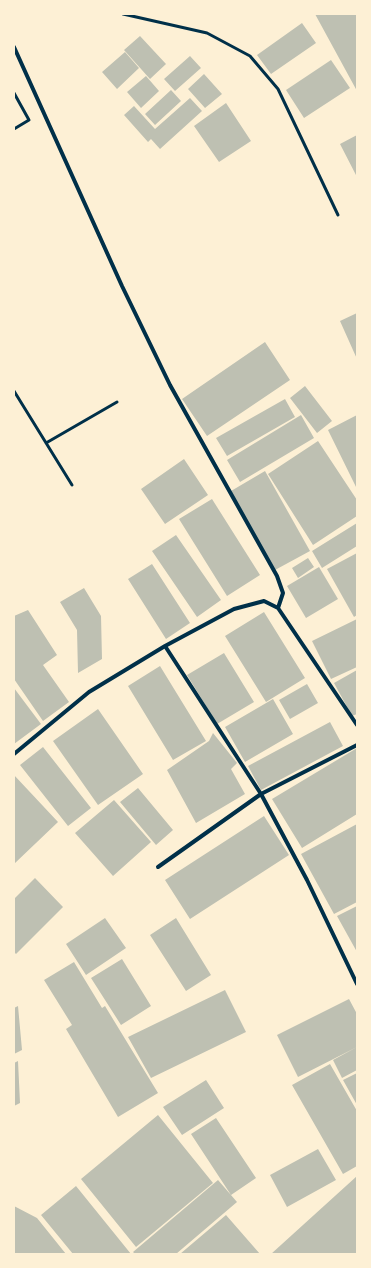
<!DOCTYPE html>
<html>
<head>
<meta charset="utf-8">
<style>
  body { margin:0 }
  #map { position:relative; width:371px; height:1268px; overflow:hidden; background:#fdf0d5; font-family:"Source Serif 4",serif }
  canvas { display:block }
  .frame { position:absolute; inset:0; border:15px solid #fdf0d5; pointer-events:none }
</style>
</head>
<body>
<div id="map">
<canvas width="371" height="1268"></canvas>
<div class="frame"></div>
</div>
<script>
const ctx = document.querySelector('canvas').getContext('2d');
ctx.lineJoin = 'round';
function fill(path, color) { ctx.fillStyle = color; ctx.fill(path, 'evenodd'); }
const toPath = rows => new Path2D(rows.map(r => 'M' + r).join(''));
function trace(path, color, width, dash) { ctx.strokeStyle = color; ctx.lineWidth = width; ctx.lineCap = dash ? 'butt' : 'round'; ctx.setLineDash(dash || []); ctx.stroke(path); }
fill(toPath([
  [315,14,357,14,357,91],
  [302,23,316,43,271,74,257,55],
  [140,36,166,64,150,79,124,50],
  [125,52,139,68,117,89,102,72],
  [190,56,201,68,175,91,164,79],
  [331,60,350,88,304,118,286,90],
  [204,74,222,94,205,108,188,89],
  [146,76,159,91,141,108,127,92],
  [171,90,181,101,155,125,145,114],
  [190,98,202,111,160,149,151,139,148,142,124,115,134,106,155,129],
  [226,103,251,141,219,162,194,126],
  [357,135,357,177,340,144],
  [357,313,357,359,340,321],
  [265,342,290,380,207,436,182,399],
  [305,386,332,421,317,433,290,398],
  [285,399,295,417,227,456,216,438],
  [301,415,314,438,240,482,227,460],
  [357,415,357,489,328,430],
  [318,441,357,500,357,516,313,545,268,474],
  [184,459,208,495,165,524,141,489],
  [265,471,310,551,275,570,231,491],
  [212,499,260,575,227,596,179,519],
  [357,523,357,546,322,568,312,551],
  [176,535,221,600,197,617,152,551],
  [357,553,357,615,354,617,327,569],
  [308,558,314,567,298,578,292,568],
  [152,564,190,623,166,639,128,579],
  [319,567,338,599,306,618,287,586],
  [84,588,101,616,102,659,78,673,77,630,60,602],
  [28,610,57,655,43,665,69,702,43,721,14,679,14,616],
  [264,612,305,678,266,702,225,636],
  [357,619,357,667,331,679,312,641],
  [224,653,254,702,217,724,187,675],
  [160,666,206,741,173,760,128,686],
  [357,670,357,714,352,716,334,683],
  [307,684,318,703,290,719,279,700],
  [14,688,41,724,14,744],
  [273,699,293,734,245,762,225,727],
  [98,709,143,774,98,805,53,741],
  [330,722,343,746,261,790,248,766],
  [213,733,237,763,231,769,245,794,196,823,167,770,209,741],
  [43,747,91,808,68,826,20,765],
  [357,748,357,814,302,848,272,799],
  [14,775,58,822,14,864],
  [138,788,173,830,156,845,120,802],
  [114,800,151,842,113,876,75,833],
  [264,816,289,855,190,919,165,880],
  [357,824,357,902,334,914,301,854],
  [35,878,63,907,16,954,14,952,14,899],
  [357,906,357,952,337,916],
  [105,918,126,948,86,975,66,944],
  [176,918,211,975,186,991,150,935],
  [122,959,151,1006,121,1025,91,978],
  [74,962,102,1008,105,1006,158,1093,118,1117,66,1029,72,1025,44,980],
  [225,990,246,1032,151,1078,128,1037],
  [349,999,357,1014,357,1047,298,1077,277,1035],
  [18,1006,22,1050,14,1054,14,1008],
  [357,1047,357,1070,342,1078,333,1060],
  [18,1061,20,1103,14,1106,14,1063],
  [330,1064,357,1111,357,1166,343,1174,292,1085],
  [357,1073,357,1105,343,1080],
  [206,1080,224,1108,182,1135,163,1107],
  [158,1115,213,1183,136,1247,81,1179],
  [216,1118,256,1178,231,1195,191,1134],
  [318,1149,336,1180,287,1207,270,1175],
  [357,1176,357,1254,271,1254],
  [218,1180,237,1202,176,1254,135,1254,133,1252],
  [76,1186,131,1254,73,1254,41,1215],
  [14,1206,37,1218,66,1254,14,1254],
  [226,1215,260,1254,180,1254]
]), '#bec0b2');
trace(toPath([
  [123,14,207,33,250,56,278,89,338,215],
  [14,93,29,120,14,129],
  [14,391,72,485],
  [46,443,117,402]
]), '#003049', 3);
trace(toPath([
  [14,47,122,286,170,385,277,576,283,593,278,608],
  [165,646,261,794,307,880,357,984],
  [14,754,89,692,165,646,234,609,264,601,278,608,357,725],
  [158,867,261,794,357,745]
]), '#003049', 4);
</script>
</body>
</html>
